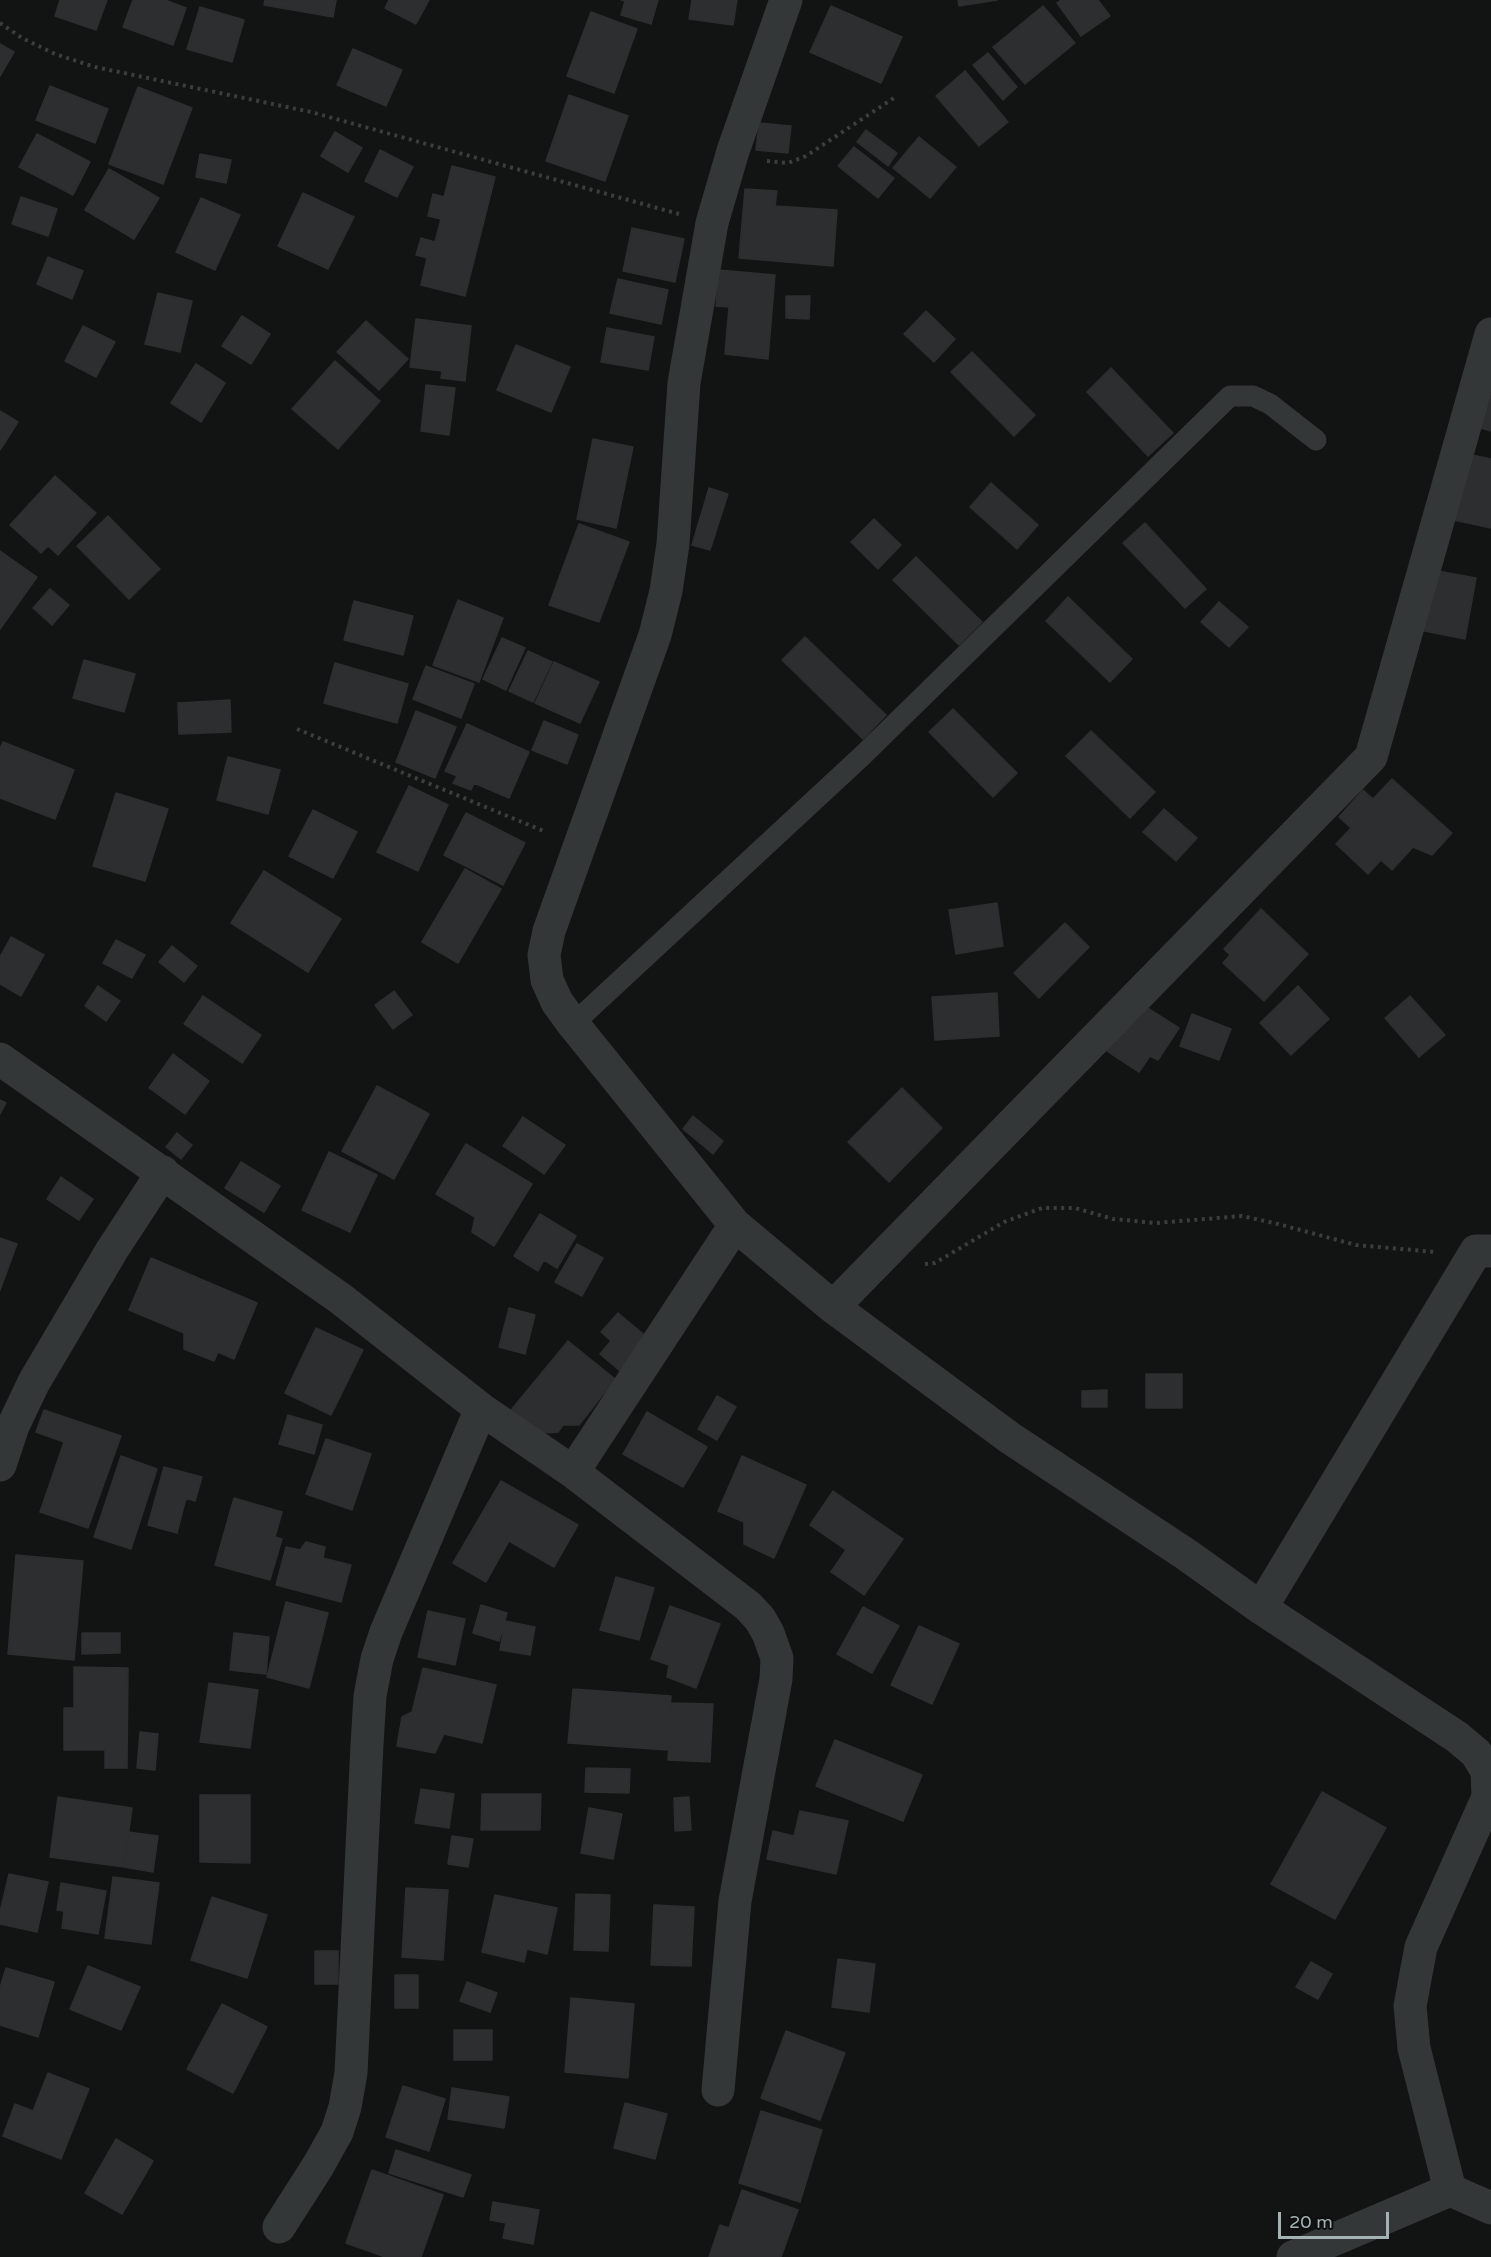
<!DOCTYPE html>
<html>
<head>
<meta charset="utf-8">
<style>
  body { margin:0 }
  #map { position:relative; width:1491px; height:2257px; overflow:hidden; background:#121313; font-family:"Varela Round",sans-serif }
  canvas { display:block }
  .scale { position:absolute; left:1278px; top:2212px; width:111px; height:27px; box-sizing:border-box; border:3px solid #a4b2b3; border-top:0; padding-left:8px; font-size:18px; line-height:21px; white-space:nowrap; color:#a4b2b3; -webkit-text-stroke:4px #0d0e0e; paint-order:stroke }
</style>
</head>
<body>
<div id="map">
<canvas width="1491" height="2257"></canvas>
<div class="scale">20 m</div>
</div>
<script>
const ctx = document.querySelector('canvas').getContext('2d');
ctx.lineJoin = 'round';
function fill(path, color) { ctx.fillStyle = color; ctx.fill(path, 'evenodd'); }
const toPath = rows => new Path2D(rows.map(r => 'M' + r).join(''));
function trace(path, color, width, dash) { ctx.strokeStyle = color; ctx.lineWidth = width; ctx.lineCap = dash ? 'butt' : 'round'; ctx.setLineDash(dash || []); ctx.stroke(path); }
const building = toPath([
  [60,0,107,0,96,30,55,16,60,0],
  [133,0,165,0,186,8,173,45,123,27,133,0],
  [265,0,336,0,333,17,264,5,265,0],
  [389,0,429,0,416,24,385,8,389,0],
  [621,0,658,0,651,24,621,15,625,1,621,0],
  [692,0,737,0,733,25,689,19,692,0],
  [958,0,997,0,959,6,958,0],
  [1061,0,1098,0,1110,16,1081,36,1057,3,1061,0],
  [831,6,902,37,881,83,810,52,831,6],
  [1043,6,1075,43,1025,84,993,47,1043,6],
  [200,7,244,20,232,62,187,49,200,7],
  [591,12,637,29,614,93,567,76,591,12],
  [0,44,14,52,0,76,0,44],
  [353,49,402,70,386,106,337,85,353,49],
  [988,53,1017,87,1003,100,973,65,988,53],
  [965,71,1008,122,979,146,936,96,965,71],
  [50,86,108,109,95,143,36,120,50,86],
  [138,87,192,108,163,184,109,164,138,87],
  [569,95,628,116,605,181,546,161,569,95],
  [759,123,791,126,788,153,756,150,759,123],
  [866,130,897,153,888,166,857,142,866,130],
  [335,132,362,148,348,172,321,156,335,132],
  [37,134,90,162,73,195,19,167,37,134],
  [919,137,956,167,930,198,893,168,919,137],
  [854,147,894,178,878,198,838,166,854,147],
  [380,150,413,167,397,197,365,181,380,150],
  [200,154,231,160,226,183,196,177,200,154],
  [452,166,495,177,465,296,421,285,427,258,416,255,421,238,435,242,441,219,428,216,433,194,444,197,452,166],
  [109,169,159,198,134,239,85,210,109,169],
  [745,189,777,191,775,206,837,210,833,266,739,258,745,189],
  [303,193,354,217,328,269,278,246,303,193],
  [21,197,57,209,48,236,12,224,21,197],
  [201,198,240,215,215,270,176,252,201,198],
  [632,228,684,239,675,282,623,271,632,228],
  [48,257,83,271,72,299,37,284,48,257],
  [719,270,775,275,768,359,725,354,729,307,716,306,719,270],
  [618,279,668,290,661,324,610,313,618,279],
  [158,293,192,301,180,352,145,344,158,293],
  [786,296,810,296,809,319,786,318,786,296],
  [926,311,955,339,934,362,904,334,926,311],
  [242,316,270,334,251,364,222,346,242,316],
  [416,319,471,326,465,381,441,378,442,371,410,367,416,319],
  [366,321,408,359,379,390,337,352,366,321],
  [83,326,115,342,96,377,65,361,83,326],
  [607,328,654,337,648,370,601,362,607,328],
  [516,345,570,367,551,412,497,390,516,345],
  [972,352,1035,415,1014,436,951,372,972,352],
  [335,361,380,401,338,449,292,409,335,361],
  [196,364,225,383,201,422,171,403,196,364],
  [1111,368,1173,433,1148,456,1087,392,1111,368],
  [426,385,455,388,449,435,421,431,426,385],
  [1491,396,1491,431,1481,428,1491,396],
  [0,411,18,422,0,450,0,411],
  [593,439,633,447,616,528,577,519,593,439],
  [1467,454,1491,459,1491,528,1454,520,1467,454],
  [55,476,96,513,58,555,48,546,41,553,10,525,55,476],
  [991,483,1038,525,1017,549,970,507,991,483],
  [709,488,728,494,710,550,692,545,709,488],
  [108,516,160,569,129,599,77,546,108,516],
  [874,519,901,545,878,569,851,542,874,519],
  [1145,523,1206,589,1185,608,1123,543,1145,523],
  [579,524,629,542,599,622,549,605,579,524],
  [0,551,37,577,0,629,0,551],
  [916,557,982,622,959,645,893,580,916,557],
  [1432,570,1476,578,1465,639,1420,630,1432,570],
  [50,589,69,605,52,625,33,608,50,589],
  [1068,597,1132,659,1110,682,1046,621,1068,597],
  [458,600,503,618,479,682,433,665,458,600],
  [354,601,413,616,403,655,344,640,354,601],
  [1219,602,1248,627,1229,647,1201,622,1219,602],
  [805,637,886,715,863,739,782,660,805,637],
  [502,638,525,648,506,690,483,679,502,638],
  [528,651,552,662,533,702,509,691,528,651],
  [84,660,135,674,124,712,73,698,84,660],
  [554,662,599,682,580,723,535,703,554,662],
  [335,663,408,684,397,723,324,703,335,663],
  [426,666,474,684,461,718,413,699,426,666],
  [230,700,231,732,179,734,178,703,230,700],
  [953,709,1017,773,993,797,929,732,953,709],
  [416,711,456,727,435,778,396,762,416,711],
  [544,721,578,735,567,764,532,750,544,721],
  [467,724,529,752,509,798,474,783,471,790,453,783,457,776,445,771,467,724],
  [1091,731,1155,792,1130,818,1066,756,1091,731],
  [3,742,74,770,55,819,0,798,0,749,3,742],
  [228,757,280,770,268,814,217,800,228,757],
  [1392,779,1452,833,1432,855,1413,847,1392,870,1381,860,1368,874,1336,844,1351,828,1339,817,1363,790,1373,799,1392,779],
  [409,786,448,805,418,871,377,852,409,786],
  [116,793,168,809,145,881,93,866,116,793],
  [1164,809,1197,838,1176,861,1143,832,1164,809],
  [313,810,357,832,333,878,289,856,313,810],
  [466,813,525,843,503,885,444,855,466,813],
  [465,869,501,889,458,963,422,942,465,869],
  [264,871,341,919,308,972,231,923,264,871],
  [997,903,1003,946,956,954,949,910,997,903],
  [1261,909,1308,954,1264,1001,1223,963,1230,955,1224,949,1261,909],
  [1065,923,1089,947,1039,998,1014,973,1065,923],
  [11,937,44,955,21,996,0,984,0,957,11,937],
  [116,940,145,955,132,978,103,963,116,940],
  [172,946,197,966,184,982,159,962,172,946],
  [98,986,120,1001,106,1021,85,1006,98,986],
  [1298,986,1329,1019,1291,1055,1260,1023,1298,986],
  [394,991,412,1015,393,1029,375,1005,394,991],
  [997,993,999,1036,935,1040,932,997,997,993],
  [203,996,261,1035,242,1063,184,1024,203,996],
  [1410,996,1445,1035,1419,1057,1385,1018,1410,996],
  [1138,1002,1179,1028,1158,1060,1150,1056,1139,1072,1107,1051,1138,1002],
  [1192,1014,1231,1029,1219,1060,1180,1046,1192,1014],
  [173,1054,209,1081,185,1114,149,1088,173,1054],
  [377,1086,429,1114,394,1179,342,1151,377,1086],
  [902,1088,942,1128,889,1182,848,1142,902,1088],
  [0,1100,6,1103,0,1114,0,1100],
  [693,1116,723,1141,713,1154,683,1129,693,1116],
  [523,1117,565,1145,544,1174,503,1146,523,1117],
  [177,1133,192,1145,181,1159,166,1147,177,1133],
  [466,1144,532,1184,494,1246,472,1232,475,1217,436,1194,466,1144],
  [329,1152,377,1175,350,1232,302,1210,329,1152],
  [241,1162,280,1186,264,1212,225,1188,241,1162],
  [61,1177,93,1199,79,1220,47,1199,61,1177],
  [540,1214,576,1236,557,1268,544,1260,538,1271,514,1256,540,1214],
  [0,1238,17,1244,0,1290,0,1238],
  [577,1244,603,1258,582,1296,555,1282,577,1244],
  [151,1258,257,1303,234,1359,218,1352,214,1361,184,1349,184,1333,129,1310,151,1258],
  [509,1308,535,1315,525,1354,499,1347,509,1308],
  [618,1313,648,1338,620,1371,600,1354,611,1341,601,1332,618,1313],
  [316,1328,363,1350,331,1415,285,1393,316,1328],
  [568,1341,615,1379,579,1425,563,1425,558,1432,531,1434,507,1415,568,1341],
  [1146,1374,1182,1374,1182,1408,1146,1408,1146,1374],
  [1107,1390,1107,1407,1082,1407,1082,1391,1107,1390],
  [717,1396,736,1407,717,1440,698,1429,717,1396],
  [44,1410,121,1436,88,1528,40,1512,64,1442,36,1432,44,1410],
  [647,1412,707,1447,683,1487,623,1454,647,1412],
  [288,1415,322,1425,314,1454,279,1444,288,1415],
  [326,1439,371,1454,352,1510,306,1494,326,1439],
  [121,1456,157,1469,131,1549,94,1537,121,1456],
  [742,1456,806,1485,774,1558,744,1544,744,1522,718,1511,742,1456],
  [164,1467,202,1477,195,1501,186,1498,177,1533,148,1525,164,1467],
  [501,1481,578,1525,554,1567,509,1541,486,1582,453,1563,501,1481],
  [833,1491,903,1539,864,1595,831,1572,846,1550,810,1525,833,1491],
  [234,1498,282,1512,275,1537,282,1539,270,1580,215,1565,234,1498],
  [306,1542,325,1547,323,1558,351,1565,341,1602,276,1585,286,1547,300,1550,306,1542],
  [16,1555,83,1561,74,1660,8,1654,16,1555],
  [616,1577,654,1588,639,1640,600,1630,616,1577],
  [286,1602,328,1613,309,1688,267,1677,286,1602],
  [481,1605,507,1613,499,1641,473,1633,481,1605],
  [670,1606,720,1624,696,1688,667,1677,669,1665,651,1659,670,1606],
  [863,1607,899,1626,872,1673,837,1654,863,1607],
  [428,1611,465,1619,455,1665,418,1657,428,1611],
  [505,1621,535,1627,530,1655,500,1650,505,1621],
  [919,1626,959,1644,932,1704,891,1685,919,1626],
  [82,1633,120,1633,120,1653,82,1654,82,1633],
  [234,1633,269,1637,266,1674,230,1670,234,1633],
  [74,1667,128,1668,127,1768,105,1768,105,1750,64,1750,64,1708,74,1708,74,1667],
  [423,1668,496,1685,482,1743,444,1734,435,1753,397,1746,402,1717,412,1712,423,1668],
  [209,1683,258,1690,250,1748,200,1742,209,1683],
  [573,1689,671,1696,667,1750,568,1743,573,1689],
  [671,1703,713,1704,710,1762,668,1760,671,1703],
  [140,1732,158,1734,155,1770,137,1768,140,1732],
  [835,1740,922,1775,903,1821,816,1786,835,1740],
  [586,1768,630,1769,629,1793,585,1792,586,1768],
  [421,1789,454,1794,449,1828,415,1823,421,1789],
  [1322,1792,1386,1828,1335,1919,1271,1884,1322,1792],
  [482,1794,541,1794,540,1830,481,1830,482,1794],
  [200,1795,250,1795,250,1863,200,1862,200,1795],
  [58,1797,132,1808,124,1867,50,1857,58,1797],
  [689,1797,691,1830,675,1831,674,1798,689,1797],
  [589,1808,622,1814,613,1859,581,1853,589,1808],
  [800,1811,848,1821,836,1874,767,1859,773,1831,794,1836,800,1811],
  [128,1832,158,1836,153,1872,124,1867,128,1832],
  [452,1836,473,1839,468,1867,448,1864,452,1836],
  [9,1874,48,1882,37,1932,0,1924,0,1912,9,1874],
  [113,1877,159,1883,151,1944,105,1938,113,1877],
  [61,1883,106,1891,98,1934,62,1928,64,1911,57,1910,61,1883],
  [406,1888,448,1890,443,1960,402,1957,406,1888],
  [576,1894,610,1895,608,1951,574,1950,576,1894],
  [495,1895,557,1908,547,1954,527,1949,524,1962,482,1952,495,1895],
  [212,1897,267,1915,247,1978,191,1960,212,1897],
  [654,1905,694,1907,691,1966,651,1965,654,1905],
  [315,1951,338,1951,338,1984,315,1984,315,1951],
  [838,1959,875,1964,869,2012,832,2007,838,1959],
  [1311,1962,1332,1974,1318,1999,1296,1987,1311,1962],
  [88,1966,140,1987,121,2030,70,2009,88,1966],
  [6,1968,54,1982,38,2037,0,2025,0,1988,6,1968],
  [395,1975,418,1975,418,2008,395,2008,395,1975],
  [467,1982,497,1993,490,2012,460,2001,467,1982],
  [571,1998,634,2004,628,2078,565,2072,571,1998],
  [222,2004,267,2027,233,2093,187,2069,222,2004],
  [454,2030,492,2030,492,2060,454,2060,454,2030],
  [786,2031,845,2053,820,2120,761,2098,786,2031],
  [48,2073,89,2089,61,2159,3,2136,15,2104,33,2111,48,2073],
  [403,2086,445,2099,429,2151,386,2137,403,2086],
  [452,2088,509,2097,504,2128,448,2119,452,2088],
  [625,2103,667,2114,655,2159,614,2148,625,2103],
  [761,2111,822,2130,800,2202,739,2183,761,2111],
  [116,2139,153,2161,122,2214,85,2193,116,2139],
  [396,2150,471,2175,463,2197,389,2173,396,2150],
  [372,2170,443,2195,421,2257,385,2257,346,2243,372,2170],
  [742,2190,798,2210,781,2257,709,2257,720,2225,729,2228,742,2190],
  [493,2202,539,2210,533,2244,503,2238,506,2223,490,2220,493,2202]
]);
fill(building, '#2d2e2f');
trace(building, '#2c2e2f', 1.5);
trace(toPath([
  [0,23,22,38,55,54,95,67,311,112,679,214],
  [767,161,788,163,806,156,897,96],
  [297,729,546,832],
  [925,1264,935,1263,1004,1222,1042,1208,1075,1208,1113,1219,1156,1223,1242,1216,1278,1224,1356,1245,1435,1252]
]), '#393f3f', 4, [3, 4.5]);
trace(toPath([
  [573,1024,862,756,1230,396,1253,396,1270,404,1316,440]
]), '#333738', 21);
trace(toPath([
  [786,0,733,151,712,223,684,383,673,544,666,591,655,635,549,931,544,955,547,980,557,1002,573,1024,735,1225,833,1307,1010,1438,1187,1555,1261,1608,1457,1737,1476,1753,1487,1771,1488,1797,1421,1947,1410,2006,1414,2048,1450,2190],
  [0,1059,341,1299,481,1409,573,1472,748,1606,760,1619,768,1633,777,1658,776,1679,735,1901,718,2090],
  [833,1307,1371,757,1491,334],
  [0,1465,13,1426,34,1382,112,1250,163,1172],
  [573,1472,735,1225],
  [1261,1608,1476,1251,1491,1251],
  [279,2227,318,2166,337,2132,345,2107,351,2073,367,1745,370,1696,377,1659,386,1632,481,1409],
  [1293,2257,1450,2190,1491,2208]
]), '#333738', 33);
</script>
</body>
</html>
